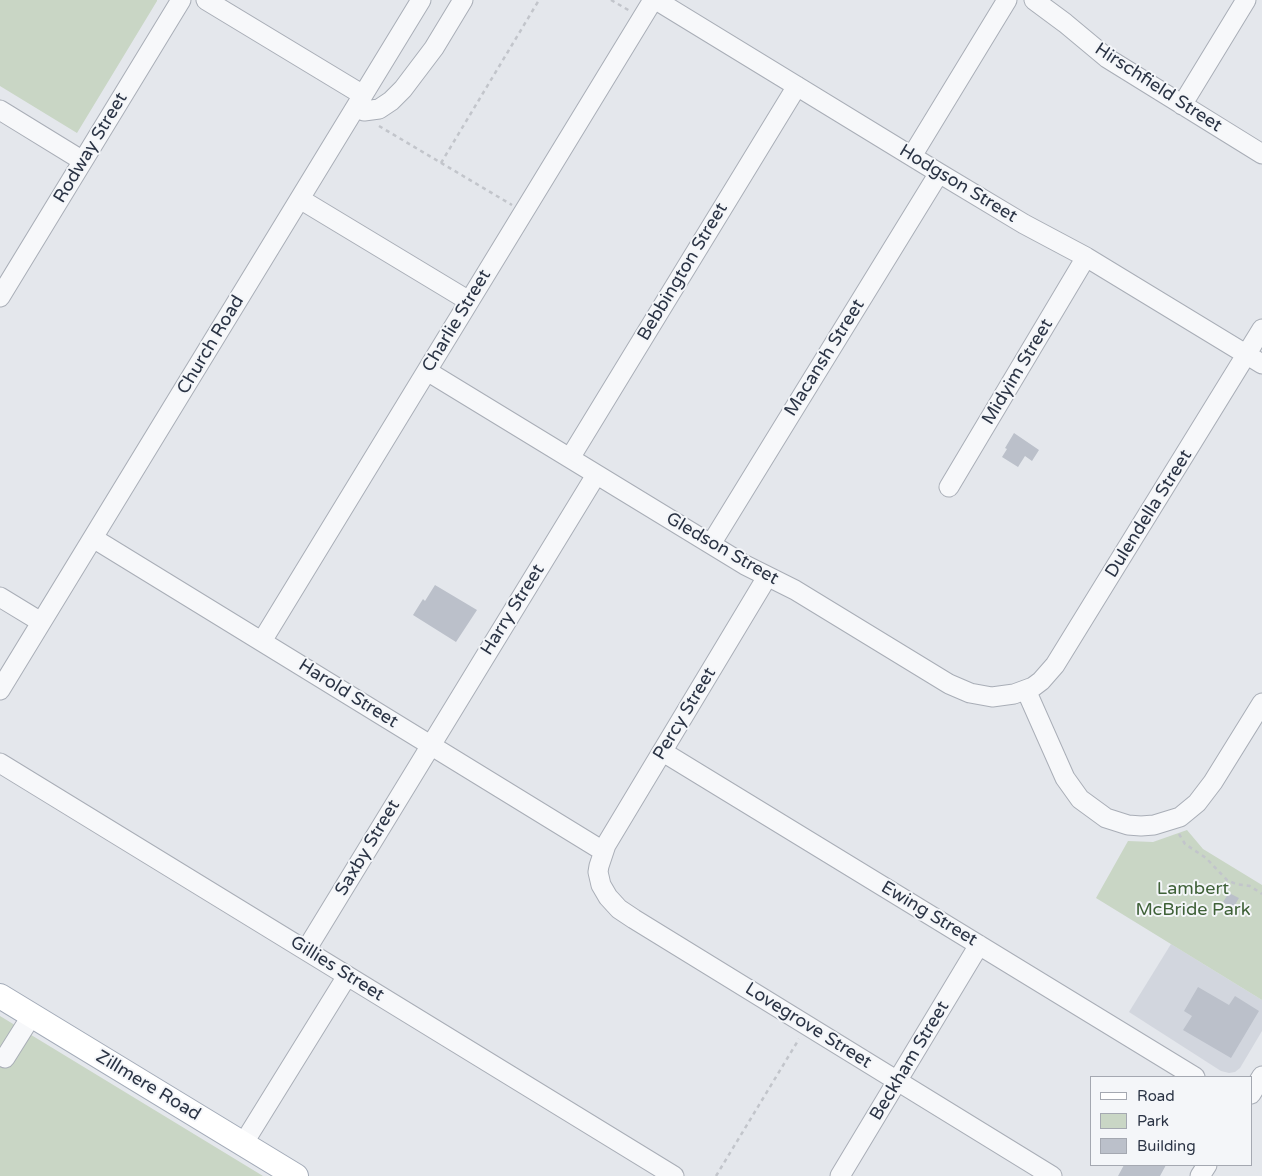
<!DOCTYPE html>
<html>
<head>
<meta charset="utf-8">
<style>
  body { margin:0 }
  #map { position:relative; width:1262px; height:1176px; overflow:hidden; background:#e4e7ec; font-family:"Varela Round",sans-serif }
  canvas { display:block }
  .legend { position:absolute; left:1090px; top:1076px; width:162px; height:90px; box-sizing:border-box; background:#f4f6f9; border:1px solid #a4a8b1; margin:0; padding:6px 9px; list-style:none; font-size:15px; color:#2b3445 }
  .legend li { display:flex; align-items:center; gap:10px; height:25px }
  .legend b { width:25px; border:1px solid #a4a8b1 }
</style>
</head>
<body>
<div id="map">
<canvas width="1262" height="1176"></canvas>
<ul class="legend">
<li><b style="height:6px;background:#fff"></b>Road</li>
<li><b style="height:14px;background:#c9d6c5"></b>Park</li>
<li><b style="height:14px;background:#bbc0ca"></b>Building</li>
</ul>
</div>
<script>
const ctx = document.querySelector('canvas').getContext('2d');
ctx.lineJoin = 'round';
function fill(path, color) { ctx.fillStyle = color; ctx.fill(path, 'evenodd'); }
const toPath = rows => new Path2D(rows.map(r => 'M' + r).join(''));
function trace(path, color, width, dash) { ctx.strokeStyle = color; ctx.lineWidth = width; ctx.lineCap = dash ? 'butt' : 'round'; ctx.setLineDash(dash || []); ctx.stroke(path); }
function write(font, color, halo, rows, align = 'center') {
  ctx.font = font + ' "Varela Round",sans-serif'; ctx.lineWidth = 4; ctx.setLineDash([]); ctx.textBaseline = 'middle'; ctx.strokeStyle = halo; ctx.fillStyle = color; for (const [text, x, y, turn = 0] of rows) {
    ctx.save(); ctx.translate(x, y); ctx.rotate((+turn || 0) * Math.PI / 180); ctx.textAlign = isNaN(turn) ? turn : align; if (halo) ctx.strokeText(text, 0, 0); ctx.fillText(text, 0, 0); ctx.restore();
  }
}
fill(toPath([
  [1171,944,1262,1000,1262,1031,1240,1068,1235,1072,1229,1073,1221,1071,1129,1012]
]), '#d2d6de');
fill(toPath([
  [0,0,157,0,157,1,77,133,0,86],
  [1187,830,1203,849,1262,885,1262,1000,1096,898,1128,841,1153,842],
  [0,1016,263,1176,0,1176]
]), '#c9d6c5');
fill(toPath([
  [1014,433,1039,450,1032,461,1025,456,1018,467,1002,457,1007,449,1005,448],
  [435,585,477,610,456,642,413,615,423,599,425,601],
  [1229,893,1239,898,1233,908,1223,902],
  [1198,987,1229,1005,1235,996,1259,1011,1231,1058,1183,1030,1192,1016,1184,1011],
  [1124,1165,1166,1165,1160,1176,1118,1176]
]), '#bbc0ca');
const minor = toPath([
  [206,0,363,95],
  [656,0,939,173,1024,224,1086,257,1262,364],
  [1034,0,1065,23,1107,58,1262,154],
  [1182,105,1246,0],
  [356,107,364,111,379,109,391,101,403,89,434,48,463,0],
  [0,110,83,161],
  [912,156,1007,0],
  [300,199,469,301],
  [0,297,181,0],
  [427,371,745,565,795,590,949,684,970,693,992,697,1014,694,1033,687,1041,681,1055,665,1262,329],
  [570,458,797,86],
  [949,487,1086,257],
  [93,538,603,851],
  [711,544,939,173],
  [767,577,606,845,599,866,598,872,601,885,608,897,619,909,634,919,1052,1176],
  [0,597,41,622],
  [262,641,653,0],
  [0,690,421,0],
  [1026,690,1065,778,1080,799,1106,818,1128,825,1141,826,1154,825,1180,817,1197,803,1213,782,1262,703],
  [663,752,1195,1077],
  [0,763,674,1176],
  [306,950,596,475],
  [5,1058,32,1015],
  [1251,1094,1262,1076],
  [243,1144,347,976],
  [840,1176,979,945],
  [1200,1176,1207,1165]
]);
const major = toPath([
  [0,996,296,1176]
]);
trace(minor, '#a9aeb7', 21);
trace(major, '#a3abb8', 26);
trace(toPath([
  [611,0,630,11],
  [379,126,512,205],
  [441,163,539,0],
  [1179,834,1185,844,1206,858,1227,880,1236,884,1250,886,1262,894],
  [716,1176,799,1039]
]), '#c2c5cb', 2.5, [4, 4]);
trace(minor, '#f7f8fa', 19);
trace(major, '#fff', 24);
write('18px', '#2b3445', '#f4f6f9', [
  ["Hirschfield Street",1158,88,33],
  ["Rodway Street",91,148,-59],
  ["Hodgson Street",958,184,31],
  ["Bebbington Street",683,272,-59],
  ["Charlie Street",457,321,-59],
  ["Church Road",211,345,-59],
  ["Macansh Street",825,358,-58],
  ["Midyim Street",1018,372,-59],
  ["Dulendella Street",1149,514,-58],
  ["Gledson Street",722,549,30],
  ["Harry Street",513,610,-58],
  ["Harold Street",348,694,32],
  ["Percy Street",685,714,-59],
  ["Saxby Street",368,848,-59],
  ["Ewing Street",929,914,31],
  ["Gillies Street",337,969,32],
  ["Lovegrove Street",808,1026,32],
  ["Beckham Street",910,1061,-59],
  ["Zillmere Road",148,1086,31]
]);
write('18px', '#3f6138', '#f4f6f9', [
  ["Lambert",1193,889],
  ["McBride Park",1193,910]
]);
</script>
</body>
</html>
